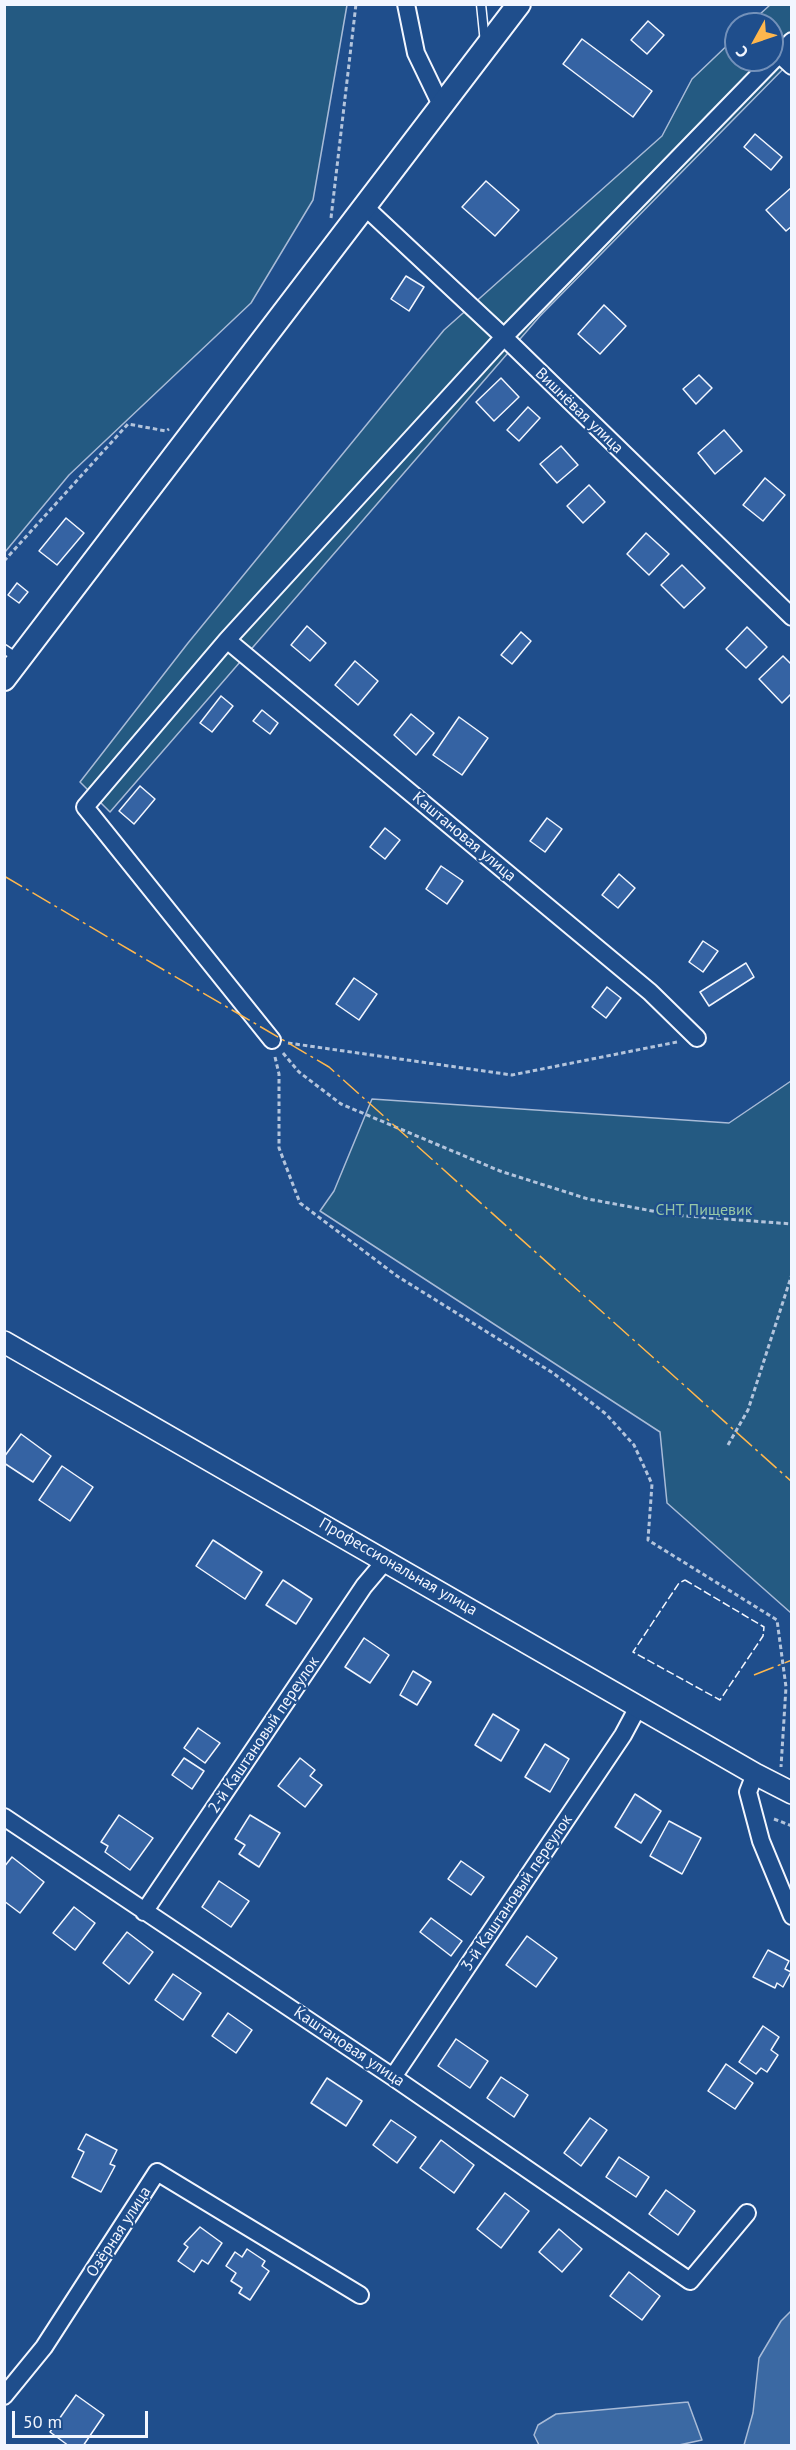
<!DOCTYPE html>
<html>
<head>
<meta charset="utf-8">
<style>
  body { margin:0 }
  #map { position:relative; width:796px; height:2450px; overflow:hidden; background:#1f4e8c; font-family:"PT Sans",sans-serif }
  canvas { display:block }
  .frame { position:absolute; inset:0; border:6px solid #f2f6ff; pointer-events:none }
  .north { position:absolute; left:724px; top:12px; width:60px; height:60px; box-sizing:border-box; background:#1f4e8c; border:2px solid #7391ba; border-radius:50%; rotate:230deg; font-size:16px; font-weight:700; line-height:24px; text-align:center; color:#f2f6ff }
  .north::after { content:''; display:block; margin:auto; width:21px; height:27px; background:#ffb74d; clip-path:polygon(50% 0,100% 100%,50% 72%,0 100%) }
  .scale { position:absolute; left:12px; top:2411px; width:136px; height:27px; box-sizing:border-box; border:3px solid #f2f6ff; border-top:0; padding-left:8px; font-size:18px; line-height:21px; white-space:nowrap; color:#f2f6ff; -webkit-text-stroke:4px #1f4e8c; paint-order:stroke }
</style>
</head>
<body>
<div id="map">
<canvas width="796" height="2450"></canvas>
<div class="frame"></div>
<div class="north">С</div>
<div class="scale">50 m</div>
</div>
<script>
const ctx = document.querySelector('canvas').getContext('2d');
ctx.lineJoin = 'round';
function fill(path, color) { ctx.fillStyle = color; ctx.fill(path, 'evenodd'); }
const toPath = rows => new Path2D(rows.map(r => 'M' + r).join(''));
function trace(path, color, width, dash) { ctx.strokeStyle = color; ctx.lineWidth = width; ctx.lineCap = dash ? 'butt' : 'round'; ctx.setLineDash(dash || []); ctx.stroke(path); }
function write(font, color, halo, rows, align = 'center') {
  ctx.font = font + ' "PT Sans",sans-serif'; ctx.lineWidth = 4.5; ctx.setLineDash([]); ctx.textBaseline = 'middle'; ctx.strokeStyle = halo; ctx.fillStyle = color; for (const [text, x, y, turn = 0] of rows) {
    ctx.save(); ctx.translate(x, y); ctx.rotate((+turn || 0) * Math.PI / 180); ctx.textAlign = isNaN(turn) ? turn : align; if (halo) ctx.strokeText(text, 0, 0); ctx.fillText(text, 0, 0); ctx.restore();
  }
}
const green = toPath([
  [5,4,347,5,313,200,251,303,69,475,5,552,5,4],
  [770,5,791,5,791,61,540,316,110,812,80,782,188,643,444,330,662,136,692,79,736,37,736,60,772,60,772,24,749,24,770,5],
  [791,1081,791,1613,667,1503,660,1432,320,1211,334,1191,372,1099,729,1123,791,1081]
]);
fill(green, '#245a82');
trace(green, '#a8bbd7', 1.5);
const water = toPath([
  [791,2311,791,2445,744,2445,753,2413,759,2358,781,2321,791,2311],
  [688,2402,702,2440,679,2445,539,2445,534,2435,538,2425,556,2414,688,2402]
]);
fill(water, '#3b69a3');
trace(water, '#a8bbd7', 1.5);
const building = toPath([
  [648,21,664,35,647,54,631,40,648,21],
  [582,39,652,91,633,117,563,64,582,39],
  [755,134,782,157,771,170,744,147,755,134],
  [486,181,519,210,495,236,462,207,486,181],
  [792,187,792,226,786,231,766,210,792,187],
  [406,276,424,287,409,311,391,299,406,276],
  [604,305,626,326,600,354,578,334,604,305],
  [699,375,712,388,696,404,683,389,699,375],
  [501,378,519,397,494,421,476,402,501,378],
  [528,407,540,418,519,441,507,430,528,407],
  [724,430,742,451,715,474,698,453,724,430],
  [561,446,578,465,557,483,540,464,561,446],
  [765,478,785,495,763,521,743,505,765,478],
  [589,485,605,502,583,523,567,506,589,485],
  [66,518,84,533,57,565,39,551,66,518],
  [646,533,669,554,649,575,627,554,646,533],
  [682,565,705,588,684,608,661,585,682,565],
  [17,583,28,592,19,603,8,595,17,583],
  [307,626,326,643,310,661,291,645,307,626],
  [747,627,767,647,746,668,726,649,747,627],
  [521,632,531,641,512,664,501,655,521,632],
  [783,656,792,665,792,693,782,703,759,679,783,656],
  [355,661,378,681,358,705,335,685,355,661],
  [221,696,233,706,212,732,200,723,221,696],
  [262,710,278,723,270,734,253,721,262,710],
  [411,714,434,733,416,755,394,735,411,714],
  [459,717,488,738,462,775,433,755,459,717],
  [140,786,155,799,134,824,119,811,140,786],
  [547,818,562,829,545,852,530,841,547,818],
  [385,828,400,840,385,859,370,847,385,828],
  [441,866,463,881,447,904,426,889,441,866],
  [619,874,635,888,618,908,602,895,619,874],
  [703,941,718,951,703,972,689,962,703,941],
  [746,963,754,977,709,1006,700,992,746,963],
  [354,978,377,994,359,1020,336,1004,354,978],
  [607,987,621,998,606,1018,592,1007,607,987],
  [21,1434,51,1456,33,1482,4,1463,4,1457,21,1434],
  [62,1466,93,1487,70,1521,39,1500,62,1466],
  [213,1540,262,1572,245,1599,196,1566,213,1540],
  [283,1580,312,1599,296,1624,266,1605,283,1580],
  [364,1638,389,1655,370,1683,345,1667,364,1638],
  [413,1671,431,1682,417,1705,400,1695,413,1671],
  [493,1714,519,1730,501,1761,475,1745,493,1714],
  [198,1728,220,1743,205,1763,184,1748,198,1728],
  [545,1744,569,1759,550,1792,525,1777,545,1744],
  [184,1758,204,1771,192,1789,172,1775,184,1758],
  [300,1758,315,1770,310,1776,322,1785,305,1807,278,1786,300,1758],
  [635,1794,661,1811,641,1843,615,1827,635,1794],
  [119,1815,153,1838,130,1870,105,1852,108,1846,101,1842,119,1815],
  [250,1815,280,1833,259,1867,239,1854,245,1845,235,1839,250,1815],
  [669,1821,701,1838,682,1874,650,1856,669,1821],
  [12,1857,44,1882,20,1913,4,1901,4,1867,12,1857],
  [461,1861,484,1877,471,1895,448,1879,461,1861],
  [219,1881,249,1901,231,1927,202,1907,219,1881],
  [74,1907,95,1923,75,1950,53,1933,74,1907],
  [431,1918,462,1941,451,1956,420,1932,431,1918],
  [127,1932,153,1952,129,1984,103,1963,127,1932],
  [527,1936,557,1958,536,1987,506,1965,527,1936],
  [768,1950,789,1961,785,1969,791,1972,783,1987,777,1983,775,1988,753,1977,768,1950],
  [173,1974,201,1993,183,2020,155,2000,173,1974],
  [228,2013,252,2030,236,2053,212,2036,228,2013],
  [763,2026,779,2037,771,2050,778,2055,767,2072,761,2068,756,2074,739,2062,763,2026],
  [456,2039,488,2061,470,2088,438,2066,456,2039],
  [726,2064,753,2083,735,2109,708,2091,726,2064],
  [501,2077,528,2095,514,2117,487,2098,501,2077],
  [327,2078,362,2101,346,2126,311,2103,327,2078],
  [590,2118,607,2130,581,2166,564,2153,590,2118],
  [391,2120,416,2137,397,2163,373,2145,391,2120],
  [86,2134,117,2150,110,2164,115,2166,101,2192,72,2177,84,2152,78,2149,86,2134],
  [441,2140,474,2165,454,2193,420,2168,441,2140],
  [619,2157,649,2177,636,2197,606,2177,619,2157],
  [666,2190,695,2211,678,2235,649,2214,666,2190],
  [505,2193,529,2211,501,2248,477,2229,505,2193],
  [200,2227,222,2243,208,2264,202,2260,194,2272,178,2261,188,2247,184,2244,200,2227],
  [559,2229,582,2249,562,2272,539,2252,559,2229],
  [247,2249,265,2261,262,2266,269,2271,250,2300,239,2293,242,2288,231,2281,236,2273,226,2266,235,2252,242,2257,247,2249],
  [629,2272,660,2296,642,2320,610,2296,629,2272],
  [76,2395,104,2415,83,2446,69,2446,50,2432,76,2395]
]);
fill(building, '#3563a3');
trace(building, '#f2f6ff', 1.5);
const service = toPath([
  [481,4,485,43],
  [4,649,19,659]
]);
const minor = toPath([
  [406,4,416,53,442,107],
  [779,54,792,66],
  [365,207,504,337,792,617],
  [227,640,650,992,697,1038],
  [272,1040,85,807,227,640,504,337,792,41],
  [755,1774,748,1792,761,1841,792,1916],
  [4,1817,393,2077,690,2281,747,2213],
  [144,1912,364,1586,386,1560],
  [393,2077,623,1735,638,1707],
  [4,2396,44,2347,157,2172,360,2295]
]);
const tertiary = toPath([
  [4,1342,755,1774,792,1793]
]);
const secondary = toPath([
  [4,679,519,4]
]);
trace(service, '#f2f6ff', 11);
trace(minor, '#f2f6ff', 20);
trace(tertiary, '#f2f6ff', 24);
trace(secondary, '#f2f6ff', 26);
trace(toPath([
  [331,218,356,4],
  [4,561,128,424,166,431,169,429],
  [288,1043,512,1075,677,1042],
  [283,1053,299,1072,341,1104,500,1171,588,1199,674,1215,792,1224],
  [275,1057,279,1074,279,1148,300,1203,397,1276,553,1373,606,1414,634,1445,652,1484,648,1540,777,1620,786,1687,781,1767],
  [728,1445,748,1410,792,1274],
  [774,1819,792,1826]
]), '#b3c4dc', 3, [4.5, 3]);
trace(service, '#1f4e8c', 8);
trace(minor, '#1f4e8c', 16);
trace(tertiary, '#1f4e8c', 21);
trace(secondary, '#1f4e8c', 22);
trace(toPath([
  [685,1580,764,1627,763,1636,720,1700,633,1652,679,1583,685,1580]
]), '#f2f6ff', 1.5, [8, 3]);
trace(toPath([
  [4,876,329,1067,792,1482],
  [754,1675,792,1660]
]), '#ffb74d', 1.5, [21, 4.5, 3, 4.5]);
write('16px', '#f2f6ff', '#1f4e8c', [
  ["Вишнёвая улица",579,411,44],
  ["Каштановая улица",464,837,40],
  ["Профессиональная улица",398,1567,30],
  ["2-й Каштановый переулок",264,1735,-56],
  ["3-й Каштановый переулок",517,1893,-56],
  ["Каштановая улица",349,2047,34],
  ["Озёрная улица",119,2232,-57]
]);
write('16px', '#97c8a6', '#1f4e8c', [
  ["СНТ Пищевик",704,1210]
]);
</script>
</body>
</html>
